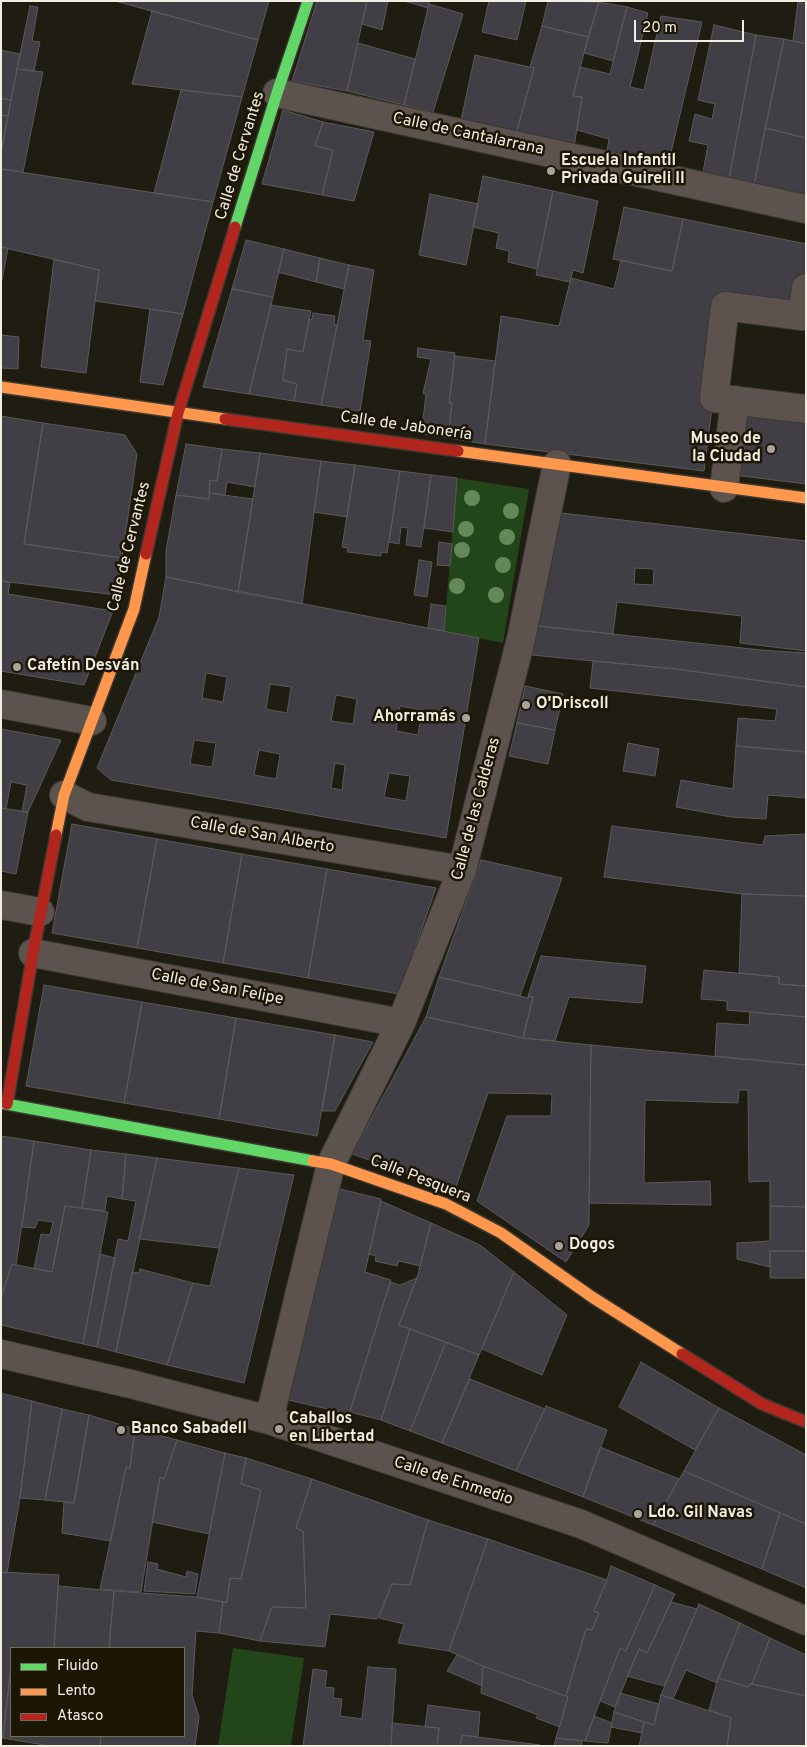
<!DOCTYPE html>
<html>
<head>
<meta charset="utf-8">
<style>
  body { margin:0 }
  #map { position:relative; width:807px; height:1747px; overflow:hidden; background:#1f1c12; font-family:Overpass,sans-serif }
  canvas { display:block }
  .frame { position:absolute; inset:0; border:2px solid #f1ede1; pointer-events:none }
  .legend { position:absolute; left:10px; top:1647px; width:175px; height:90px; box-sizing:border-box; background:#1c1604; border:1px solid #716c5c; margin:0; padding:6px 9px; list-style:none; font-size:15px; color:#f1ede1 }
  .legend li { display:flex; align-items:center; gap:10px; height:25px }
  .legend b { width:25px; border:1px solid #716c5c }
  .scale { position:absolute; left:634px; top:20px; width:110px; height:22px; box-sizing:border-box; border:2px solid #f1ede1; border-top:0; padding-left:6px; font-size:15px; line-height:18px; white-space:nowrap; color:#f1ede1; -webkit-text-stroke:4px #1c1604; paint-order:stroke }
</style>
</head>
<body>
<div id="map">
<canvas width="807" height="1747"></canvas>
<div class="frame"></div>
<ul class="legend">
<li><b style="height:6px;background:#63d668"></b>Fluido</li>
<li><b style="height:6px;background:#ff974d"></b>Lento</li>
<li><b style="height:6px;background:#b3261e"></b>Atasco</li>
</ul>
<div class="scale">20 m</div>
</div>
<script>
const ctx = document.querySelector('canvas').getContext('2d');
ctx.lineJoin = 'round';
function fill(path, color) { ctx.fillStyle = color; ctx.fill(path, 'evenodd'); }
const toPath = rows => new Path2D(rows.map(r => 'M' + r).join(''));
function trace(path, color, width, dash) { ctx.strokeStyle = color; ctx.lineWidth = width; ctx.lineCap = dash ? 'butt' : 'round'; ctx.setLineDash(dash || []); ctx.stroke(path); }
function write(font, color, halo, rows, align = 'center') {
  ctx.font = font + ' Overpass,sans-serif'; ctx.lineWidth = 5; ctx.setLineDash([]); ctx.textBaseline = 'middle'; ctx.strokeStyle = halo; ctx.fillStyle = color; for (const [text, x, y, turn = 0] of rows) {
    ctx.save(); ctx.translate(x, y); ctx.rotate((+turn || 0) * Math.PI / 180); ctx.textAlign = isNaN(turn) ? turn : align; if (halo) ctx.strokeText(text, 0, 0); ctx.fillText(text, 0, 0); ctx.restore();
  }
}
fill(toPath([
  [457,478,529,489,503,643,444,631],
  [233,1648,304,1658,291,1746,218,1746]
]), '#22461a');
const building = toPath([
  [115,1,269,1,258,40,115,1],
  [317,1,367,1,347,91,292,81,317,1],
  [367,1,388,1,382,30,362,24,367,1],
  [404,1,430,1,428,8,404,1],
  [489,1,526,1,517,40,482,32,489,1],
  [548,1,599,2,588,37,542,26,548,1],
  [599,2,627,7,613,61,584,53,599,2],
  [798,2,806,4,806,44,793,41,798,2],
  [429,4,463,14,433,112,404,105,429,4],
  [30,6,38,7,32,41,40,42,34,71,17,69,30,6],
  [627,7,648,13,630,87,644,90,661,16,702,22,668,165,607,151,609,139,577,130,582,97,573,96,580,67,610,74,627,7],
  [152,11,258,40,242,97,132,84,152,11],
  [714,25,756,35,729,179,703,172,708,145,689,141,695,114,712,119,715,104,698,100,714,25],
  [542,26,588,37,573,96,582,97,574,147,516,134,534,68,530,67,542,26],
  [756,35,784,39,754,185,729,179,756,35],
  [784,39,806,44,806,138,765,128,784,39],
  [358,43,415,59,404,105,347,91,358,43],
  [1,50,20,54,11,100,1,98,1,50],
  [475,55,534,68,516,134,461,120,475,55],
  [17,69,43,72,23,172,1,169,1,152,17,69],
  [181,90,242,97,213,202,154,193,181,90],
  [1,98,11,100,8,116,1,115,1,98],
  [283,110,323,122,315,146,333,150,322,195,262,184,283,110],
  [1,115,8,116,2,149,1,149,1,115],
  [323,122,374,132,354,201,322,195,333,150,315,146,323,122],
  [765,128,806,138,806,196,754,185,765,128],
  [1,169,213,202,183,314,95,301,99,270,1,247,1,169],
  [483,176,553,191,537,269,508,262,509,251,496,248,499,233,473,227,483,176],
  [553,191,598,201,583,273,573,270,570,282,536,275,553,191],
  [430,194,478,204,466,265,419,255,430,194],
  [624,207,683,219,672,271,613,259,624,207],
  [683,219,806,244,806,288,802,316,725,306,704,471,485,444,501,316,559,326,571,278,614,289,621,260,672,271,683,219],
  [246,240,284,249,273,297,232,289,246,240],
  [1,247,8,248,2,280,1,280,1,247],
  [284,249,320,258,316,282,278,272,284,249],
  [320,258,349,265,344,289,316,282,320,258],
  [54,259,99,270,86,373,41,367,54,259],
  [349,265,374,270,363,340,371,341,360,411,321,405,349,265],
  [232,289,273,297,249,394,203,387,232,289],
  [271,305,311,311,303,352,287,349,283,380,297,384,294,401,249,394,271,305],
  [150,309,183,314,163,385,140,382,150,309],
  [313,313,335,316,334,324,337,325,321,405,294,401,297,384,283,380,287,349,303,352,309,319,312,320,313,313],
  [1,335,19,337,18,369,1,368,1,335],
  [418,348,455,353,449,403,452,403,448,438,421,434,426,395,423,393,431,359,417,357,418,348],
  [455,356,495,361,485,444,448,438,452,403,449,403,455,356],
  [741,415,806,423,806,484,734,475,741,415],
  [1,416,43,423,24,544,122,558,116,595,1,581,1,416],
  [43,423,125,435,137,454,122,558,24,544,43,423],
  [186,444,222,449,217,481,210,480,209,499,176,495,186,444],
  [222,449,260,453,255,487,227,482,225,495,209,493,210,480,217,481,222,449],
  [260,453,321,461,302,604,238,592,260,453],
  [321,461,355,465,347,517,314,512,321,461],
  [355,465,400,471,387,553,381,552,381,556,347,552,348,548,342,547,355,465],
  [400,471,431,475,421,547,406,545,408,528,401,527,399,544,389,542,400,471],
  [431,475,457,478,453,532,424,528,431,475],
  [209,493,253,499,238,592,166,577,166,551,176,495,209,499,209,493],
  [561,513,806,541,806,651,740,643,742,616,617,602,613,634,538,626,561,513],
  [635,568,654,569,653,585,634,584,635,568],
  [439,542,452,544,450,566,437,565,439,542],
  [419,560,432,562,427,597,414,595,419,560],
  [166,577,479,638,446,838,111,780,97,768,159,617,166,577],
  [206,673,227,677,223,702,202,698,206,673],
  [270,684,291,687,287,713,266,709,270,684],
  [336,695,357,699,353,724,331,721,336,695],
  [400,706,422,710,418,735,396,731,400,706],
  [194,740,216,743,212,767,190,764,194,740],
  [259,750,280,754,276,779,254,775,259,750],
  [335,763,345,765,342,790,331,788,335,763],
  [389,773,410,776,406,801,384,797,389,773],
  [1,581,10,582,8,594,113,611,84,685,1,671,1,581],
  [431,604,446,606,444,631,428,628,431,604],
  [538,626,761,650,806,653,806,687,676,669,532,655,538,626],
  [593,661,676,669,806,687,806,752,736,746,738,718,775,721,777,709,590,688,593,661],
  [525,686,563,694,555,730,517,723,525,686],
  [517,723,555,730,548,764,509,756,517,723],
  [1,729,61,740,28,812,22,812,27,785,11,782,6,809,1,808,1,729],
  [628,743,659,749,655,776,623,771,628,743],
  [736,746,806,752,806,798,768,795,766,819,731,817,676,807,681,780,733,789,736,746],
  [1,808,28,812,16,874,1,871,1,808],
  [72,824,157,839,137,948,52,933,72,824],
  [612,826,763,845,765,836,806,834,806,896,742,894,604,877,612,826],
  [157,839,242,854,223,963,137,948,157,839],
  [242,854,327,869,308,978,223,963,242,854],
  [481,860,562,878,520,996,439,977,481,860],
  [327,869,436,888,399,994,308,978,327,869],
  [742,894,806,896,806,986,779,984,779,977,739,973,742,894],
  [541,956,646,966,642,1003,569,997,555,1041,523,1038,533,997,528,996,541,956],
  [704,970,779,977,779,984,806,986,806,1017,727,1010,727,1001,701,999,704,970],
  [439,977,528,998,528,996,533,997,523,1038,426,1017,439,977],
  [44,985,142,1002,124,1103,26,1086,44,985],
  [142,1002,236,1018,219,1119,124,1103,142,1002],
  [750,1012,806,1017,806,1065,715,1056,717,1023,749,1025,750,1012],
  [426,1017,523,1038,591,1045,589,1225,566,1262,477,1201,507,1116,551,1116,552,1094,488,1093,455,1190,352,1154,426,1017],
  [236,1018,335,1035,317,1136,219,1119,236,1018],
  [335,1035,373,1042,335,1111,322,1111,335,1035],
  [591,1045,806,1065,806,1207,770,1206,770,1181,749,1182,748,1090,739,1090,738,1103,645,1100,644,1183,710,1181,711,1205,589,1203,591,1045],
  [1,1136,34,1141,16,1265,12,1264,1,1298,1,1136],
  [34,1141,91,1150,82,1208,65,1206,52,1272,34,1268,41,1234,50,1235,53,1222,38,1220,35,1228,22,1227,34,1141],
  [91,1150,126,1154,122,1199,107,1196,105,1211,82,1208,91,1150],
  [126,1154,157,1158,116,1352,97,1347,118,1239,128,1241,136,1201,122,1199,126,1154],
  [157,1158,239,1168,219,1248,139,1239,157,1158],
  [239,1168,294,1175,244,1383,167,1365,193,1283,210,1286,239,1168],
  [332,1187,381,1199,365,1272,391,1280,349,1414,280,1398,332,1187],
  [381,1201,431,1223,420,1266,399,1261,397,1266,375,1261,376,1256,369,1254,381,1201],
  [65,1206,108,1212,83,1344,1,1325,1,1298,12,1264,52,1272,65,1206],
  [770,1206,806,1207,806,1251,770,1251,770,1267,737,1259,737,1243,770,1241,770,1206],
  [431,1223,480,1245,514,1272,479,1355,399,1325,417,1278,431,1223],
  [770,1251,806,1251,806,1278,770,1278,770,1251],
  [100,1254,115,1258,97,1347,83,1344,100,1254],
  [140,1269,193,1283,167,1365,116,1352,132,1272,139,1273,140,1269],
  [514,1272,567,1315,542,1375,482,1349,514,1272],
  [417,1278,399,1325,410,1329,381,1420,350,1412,390,1282,400,1285,417,1278],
  [410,1329,446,1342,410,1431,381,1420,410,1329],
  [446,1342,479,1355,442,1443,410,1431,446,1342],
  [641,1362,719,1408,695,1450,619,1407,641,1362],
  [470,1379,545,1409,516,1471,442,1443,470,1379],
  [1,1393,32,1401,20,1498,7,1573,1,1572,1,1393],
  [32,1401,62,1409,45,1500,20,1498,32,1401],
  [546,1406,607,1430,583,1497,516,1471,546,1406],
  [719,1408,806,1455,806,1524,684,1471,719,1408],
  [62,1409,89,1415,74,1503,45,1500,62,1409],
  [89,1415,135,1429,130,1468,126,1467,111,1541,62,1533,64,1502,74,1503,89,1415],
  [135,1429,177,1440,164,1479,160,1477,141,1592,100,1589,126,1467,130,1468,135,1429],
  [177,1440,225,1453,209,1534,152,1522,160,1477,164,1479,177,1440],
  [600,1447,679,1479,653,1525,583,1497,600,1447],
  [225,1453,246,1458,241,1484,261,1490,241,1579,230,1578,227,1602,223,1602,197,1597,225,1453],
  [246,1458,312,1479,296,1528,303,1531,306,1608,272,1607,260,1641,219,1633,223,1602,227,1602,230,1578,241,1579,261,1490,241,1484,246,1458],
  [684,1471,780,1513,762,1569,653,1525,684,1471],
  [312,1479,428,1520,410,1585,392,1584,377,1619,330,1614,325,1647,260,1641,272,1607,306,1608,303,1531,296,1528,312,1479],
  [780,1513,806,1524,806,1588,762,1569,780,1513],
  [428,1520,488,1539,449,1651,398,1643,404,1624,379,1618,392,1584,410,1585,428,1520],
  [488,1539,607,1580,594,1611,599,1613,592,1630,586,1629,566,1696,483,1666,449,1651,488,1539],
  [148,1562,158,1564,157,1569,186,1577,187,1571,198,1574,195,1594,144,1591,148,1562],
  [611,1566,655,1585,626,1651,620,1648,585,1741,556,1738,568,1697,566,1696,586,1629,592,1630,599,1613,594,1611,607,1580,611,1566],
  [1,1572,59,1575,54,1648,11,1648,11,1666,3,1738,1,1738,1,1572],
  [655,1585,675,1594,671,1602,647,1653,639,1649,615,1707,600,1701,620,1648,626,1651,655,1585],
  [58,1586,114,1591,109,1648,54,1648,58,1586],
  [114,1591,197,1597,223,1602,219,1633,196,1631,192,1695,199,1717,195,1746,100,1746,101,1736,184,1736,184,1648,109,1648,114,1591],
  [671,1602,697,1609,664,1686,627,1676,639,1649,647,1653,671,1602],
  [699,1604,740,1623,717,1683,686,1670,673,1699,661,1695,699,1604],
  [740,1623,770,1638,752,1684,750,1684,748,1687,718,1678,740,1623],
  [770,1638,806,1655,806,1696,752,1684,770,1638],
  [457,1655,483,1666,482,1686,447,1671,457,1655],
  [11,1666,11,1736,101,1736,100,1746,50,1746,3,1738,11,1666],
  [483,1666,568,1697,560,1727,536,1718,538,1715,481,1693,483,1666],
  [368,1667,396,1669,391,1746,303,1746,313,1669,327,1671,325,1687,334,1688,333,1698,342,1699,340,1716,362,1719,368,1667],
  [718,1678,748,1687,750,1684,752,1684,806,1696,806,1746,727,1746,731,1718,709,1710,718,1678],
  [620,1693,659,1704,654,1725,614,1712,620,1693],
  [661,1695,731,1718,727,1746,639,1746,644,1722,654,1725,661,1695],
  [428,1705,480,1712,478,1737,462,1735,460,1746,437,1746,439,1728,425,1727,428,1705],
  [614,1712,644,1722,642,1733,611,1727,614,1712],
  [594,1716,612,1723,608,1743,585,1741,594,1716],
  [392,1723,439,1728,437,1746,391,1746,392,1723],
  [462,1735,478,1737,540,1745,460,1746,462,1735],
  [556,1738,582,1741,582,1746,554,1746,556,1738]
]);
fill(building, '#413e45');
trace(building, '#5b5a59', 1);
const street = toPath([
  [277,93,806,209],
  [806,288,802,316,725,306,714,398,806,409],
  [724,488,735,400],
  [1,704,92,721],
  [64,795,88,807,462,870],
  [1,905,40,912],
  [33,953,401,1023],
  [1,1354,131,1384,269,1420,581,1524,806,1621],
  [269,1420,331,1164,401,1023,462,870,521,639,557,464]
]);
const fast = toPath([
  [235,227,277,93,308,1],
  [1,1103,313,1161]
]);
const slow = toPath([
  [1,387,225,419],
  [458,451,806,498],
  [56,835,64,795,134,609,146,554],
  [313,1161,331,1164,446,1204,501,1233,592,1297,682,1354]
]);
const jam = toPath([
  [225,419,458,451],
  [146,554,178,413,235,227],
  [7,1104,33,953,56,835],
  [682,1354,762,1404,806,1422]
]);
trace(street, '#3c3830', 30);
trace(fast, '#3c3830', 14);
trace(slow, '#3c3830', 14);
trace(jam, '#3c3830', 14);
trace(street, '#5c534e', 28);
trace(fast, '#63d668', 11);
trace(slow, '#ff974d', 11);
trace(jam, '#b3261e', 11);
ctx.fillStyle = '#648857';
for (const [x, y] of [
  [472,498],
  [511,511],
  [466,529],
  [507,537],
  [462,550],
  [503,565],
  [457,586],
  [496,595]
]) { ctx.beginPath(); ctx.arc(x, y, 8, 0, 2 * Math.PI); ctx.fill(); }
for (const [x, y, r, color] of [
  [551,171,5,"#a8a499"],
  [771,449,5,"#a8a499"],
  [17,667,5,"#a8a499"],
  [526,705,5,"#a8a499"],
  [466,718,5,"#a8a499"],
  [559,1246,5,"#a8a499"],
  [279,1429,5,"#a8a499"],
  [121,1430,5,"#a8a499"],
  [638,1514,5,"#a8a499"]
]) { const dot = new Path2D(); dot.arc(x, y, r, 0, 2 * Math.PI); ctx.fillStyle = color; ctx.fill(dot); trace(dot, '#1c1604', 2); }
write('16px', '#f1ede1', '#1c1604', [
  ["Calle de Cantalarrana",468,135,12],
  ["Calle de Cervantes",241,156,-73],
  ["Calle de Jabonería",406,427,8],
  ["Calle de Cervantes",130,547,-76],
  ["Calle de las Calderas",477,809,-75],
  ["Calle de San Alberto",262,836,10],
  ["Calle de San Felipe",217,988,11],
  ["Calle Pesquera",420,1180,21],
  ["Calle de Enmedio",453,1482,18]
]);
write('bold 16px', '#f1ede1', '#1c1604', [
  ["Escuela Infantil",561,162],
  ["Privada Guireli II",561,180],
  ["Museo de",761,440,"right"],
  ["la Ciudad",761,458,"right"],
  ["Cafetín Desván",27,667],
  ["O'Driscoll",536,705],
  ["Ahorramás",456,718,"right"],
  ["Dogos",569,1246],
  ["Caballos",289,1420],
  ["en Libertad",289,1438],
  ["Banco Sabadell",131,1430],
  ["Ldo. Gil Navas",648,1514]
], 'left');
</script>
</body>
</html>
